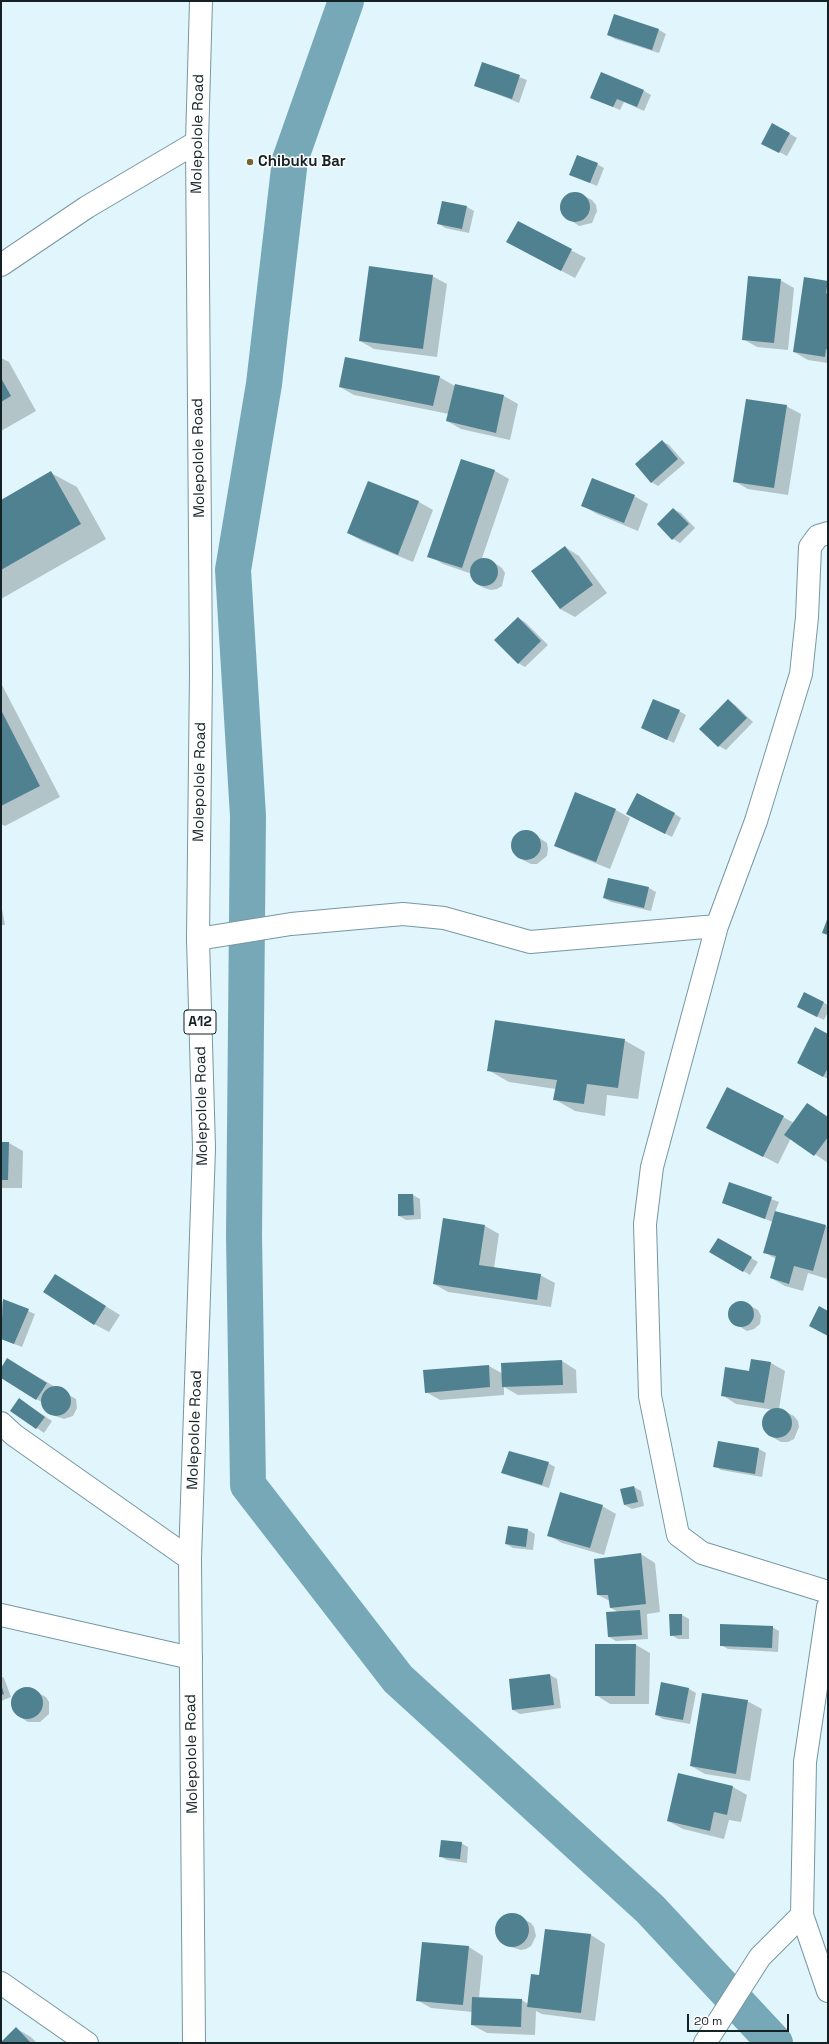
<!DOCTYPE html>
<html>
<head>
<meta charset="utf-8">
<style>
  body { margin:0 }
  #map { position:relative; width:829px; height:2044px; overflow:hidden; background:#e0f5fc; font-family:"Space Grotesk",sans-serif }
  canvas { display:block }
  .frame { position:absolute; inset:0; border:2px solid #142125; pointer-events:none }
  .scale { position:absolute; left:687px; top:2014px; width:102px; height:18px; box-sizing:border-box; border:2px solid #142125; border-top:0; padding-left:5px; font-size:12px; line-height:14px; white-space:nowrap; color:#142125; -webkit-text-stroke:3px #fff; paint-order:stroke }
</style>
</head>
<body>
<div id="map">
<canvas width="829" height="2044"></canvas>
<div class="frame"></div>
<div class="scale">20 m</div>
</div>
<script>
const ctx = document.querySelector('canvas').getContext('2d');
ctx.lineJoin = 'round';
function fill(path, color) { ctx.fillStyle = color; ctx.fill(path, 'evenodd'); }
const toPath = rows => new Path2D(rows.map(r => 'M' + r).join(''));
function trace(path, color, width, dash) { ctx.strokeStyle = color; ctx.lineWidth = width; ctx.lineCap = dash ? 'butt' : 'round'; ctx.setLineDash(dash || []); ctx.stroke(path); }
function write(font, color, halo, rows, align = 'center') {
  ctx.font = font + ' "Space Grotesk",sans-serif'; ctx.lineWidth = 3; ctx.setLineDash([]); ctx.textBaseline = 'middle'; ctx.strokeStyle = halo; ctx.fillStyle = color; for (const [text, x, y, turn = 0] of rows) {
    ctx.save(); ctx.translate(x, y); ctx.rotate((+turn || 0) * Math.PI / 180); ctx.textAlign = isNaN(turn) ? turn : align; if (halo) ctx.strokeText(text, 0, 0); ctx.fillText(text, 0, 0); ctx.restore();
  }
}
fill(toPath([
  [659,30,666,34,659,53,615,39,608,35],
  [483,63,527,80,519,103,475,85],
  [644,91,651,95,644,111,624,102,620,110,599,101],
  [773,124,797,138,787,156,762,143],
  [597,164,604,168,597,186,578,178],
  [578,193,592,200,596,205,597,211,592,223,579,226,562,214,562,201,565,196],
  [443,202,467,207,474,211,469,233,445,228,438,223],
  [518,223,586,258,575,278,522,250],
  [432,276,447,284,437,357,374,349,360,341],
  [780,280,794,288,788,350,757,347,743,339],
  [827,282,828,282,828,363,808,360,794,352],
  [1,358,9,362,36,411,1,431],
  [439,377,455,386,504,396,518,404,510,440,461,429,447,421,449,414,354,395,340,387],
  [786,406,801,414,788,495,748,489,734,481],
  [662,441,669,445,685,463,658,486,651,482],
  [461,460,495,471,509,479,481,561,489,559,502,568,505,573,502,586,497,589,491,590,484,588,477,584,472,574,443,564,429,556],
  [51,473,77,487,106,539,1,599,1,502],
  [369,482,419,502,433,510,413,562,362,541,348,533],
  [634,496,648,504,638,531,597,514,583,506],
  [673,509,681,513,695,528,680,543,673,539],
  [565,547,579,556,607,593,575,617,560,609],
  [518,618,525,622,548,645,525,667,518,663],
  [1,683,60,797,5,826,1,824],
  [728,700,735,705,753,722,726,750,719,746,701,729],
  [679,711,686,715,674,743,642,728],
  [576,794,616,810,630,818,610,869,570,853,555,845],
  [675,814,681,818,672,837,634,818],
  [529,831,547,843,548,849,547,856,537,864,531,864,517,857,513,852,513,839,517,834],
  [649,888,656,892,651,911,611,902,604,898],
  [1,904,5,925,1,925],
  [804,993,828,1005,828,1012,824,1020,805,1011],
  [828,1035,828,1079,805,1067],
  [624,1040,645,1052,638,1099,607,1095,605,1116,575,1111,554,1099,556,1089,509,1082,488,1070],
  [808,1104,828,1117,828,1163,791,1138,778,1164,708,1128,783,1117,794,1123],
  [1,1143,9,1143,23,1151,22,1188,1,1188],
  [730,1183,779,1202,775,1212,828,1227,828,1279,808,1273,803,1291,785,1286,771,1278,776,1259,764,1252,773,1222,723,1203],
  [399,1195,413,1195,420,1199,421,1219,406,1220,399,1216],
  [485,1226,499,1234,494,1268,540,1275,555,1283,551,1307,448,1292,434,1284],
  [719,1239,758,1262,750,1275,711,1251],
  [55,1275,120,1315,109,1332,94,1324],
  [3,1300,35,1314,22,1347,1,1339,1,1305],
  [743,1302,758,1310,761,1316,760,1324,754,1329,747,1331,732,1322,729,1316,730,1308,736,1303],
  [562,1361,576,1370,577,1393,518,1395,504,1387,504,1395,440,1400,426,1392,489,1366,503,1374,502,1364],
  [14,1363,76,1399,77,1408,73,1416,64,1419,55,1416,48,1412,43,1403,1,1377,1,1370],
  [771,1363,785,1371,779,1409,794,1416,798,1421,799,1427,794,1439,788,1442,781,1442,768,1435,762,1423,767,1412,775,1410,736,1404,722,1395,750,1372],
  [19,1399,52,1421,44,1433,11,1410],
  [719,1442,759,1449,766,1453,762,1477,721,1470,714,1466],
  [548,1463,555,1467,549,1488,510,1476,503,1472],
  [634,1487,641,1491,644,1506,632,1509,625,1505,621,1490],
  [602,1506,616,1514,604,1555,562,1543,548,1535],
  [528,1530,535,1534,533,1550,513,1548,506,1544],
  [641,1554,655,1563,660,1612,647,1614,648,1639,616,1641,609,1637,618,1612,611,1608,610,1601,598,1595],
  [682,1615,689,1619,689,1639,678,1639,671,1635],
  [772,1627,779,1631,778,1652,728,1649,721,1645],
  [636,1645,650,1653,649,1704,610,1704,596,1695],
  [550,1675,557,1679,561,1708,520,1714,513,1710,510,1680],
  [1,1676,4,1678,11,1697,1,1701],
  [662,1684,689,1689,696,1693,690,1724,663,1719,656,1715],
  [27,1687,46,1697,49,1702,49,1714,40,1722,28,1722,20,1717,12,1708,11,1702,16,1691],
  [747,1701,762,1709,750,1781,705,1774,691,1766],
  [733,1787,747,1795,741,1822,729,1820,724,1839,683,1829,668,1821],
  [461,1843,468,1847,467,1863,447,1860,440,1856],
  [514,1914,531,1923,534,1927,536,1936,531,1946,526,1949,521,1950,511,1947,503,1943,497,1935,497,1924,504,1916],
  [591,1935,605,1944,595,2021,542,2014,536,2011,535,2035,487,2033,472,2025,473,2012,431,2008,417,2000,469,1947,483,1956,479,1998,522,2000,528,2004,540,1977],
  [17,2029,31,2037,37,2043,2,2043]
]), '#0003');
trace(toPath([
  [346,1,290,160,264,384,233,570,248,816,244,1235,248,1485,398,1679,650,1909,775,2043]
]), '#77a8b8', 36);
fill(toPath([
  [614,14,659,29,652,50,607,35],
  [482,62,520,75,512,99,474,86],
  [601,72,644,90,637,107,617,99,613,107,590,98],
  [772,123,790,133,779,153,761,144],
  [577,155,598,163,590,183,569,175],
  '560 207a15 15 0 1 1 30 0a15 15 0 1 1-30 0Z',
  [442,201,467,206,462,229,437,224],
  [518,221,572,249,561,271,506,242],
  [369,266,433,275,423,349,359,341],
  [748,276,781,279,774,343,742,340],
  [804,277,828,281,826,293,828,294,828,350,826,349,825,357,793,352],
  [345,357,440,376,433,406,339,387],
  [1,378,11,396,1,402],
  [455,384,504,395,496,433,446,421],
  [746,399,787,405,774,488,733,482],
  [662,440,678,459,651,483,635,464],
  [461,459,495,470,462,568,427,557],
  [51,471,81,524,1,570,1,500],
  [592,478,635,495,624,523,581,506],
  [368,481,419,501,398,555,347,533],
  [673,508,689,524,672,540,657,524],
  [565,546,593,585,560,609,531,571],
  '470 572a14 14 0 1 1 28 0a14 14 0 1 1-28 0Z',
  [518,617,541,641,518,664,494,640],
  [653,699,680,710,667,740,641,728],
  [728,699,747,718,718,747,699,729],
  [1,710,40,786,1,806],
  [575,792,616,809,596,862,554,846],
  [637,793,675,813,665,834,626,814],
  '511 845a15 15 0 1 1 30 0a15 15 0 1 1-30 0Z',
  [608,878,649,887,644,908,603,898],
  [828,917,828,935,822,933],
  [804,992,824,1002,817,1017,797,1007],
  [495,1020,625,1039,618,1088,587,1084,584,1104,553,1100,557,1080,487,1071],
  [815,1027,828,1034,828,1068,823,1077,797,1063],
  [727,1087,784,1116,763,1157,706,1128],
  [807,1103,828,1117,828,1137,814,1156,784,1135],
  [1,1142,9,1142,8,1180,1,1180],
  [729,1182,772,1197,765,1219,722,1203],
  [398,1194,413,1194,414,1215,398,1216],
  [775,1211,826,1225,813,1271,794,1266,789,1284,770,1278,776,1256,763,1253],
  [443,1218,485,1225,479,1265,541,1274,537,1300,433,1284],
  [718,1238,752,1257,743,1272,709,1252],
  [55,1274,106,1306,94,1325,43,1292],
  [3,1299,29,1309,14,1344,1,1339],
  '728 1314a13 13 0 1 1 26 0a13 13 0 1 1-26 0Z',
  [819,1306,828,1311,828,1336,809,1326],
  [7,1358,47,1383,36,1400,1,1378,1,1368],
  [751,1359,771,1362,764,1403,721,1396,725,1367,749,1371],
  [562,1360,563,1385,502,1387,501,1363],
  [489,1365,490,1387,425,1393,423,1370],
  '41 1401a15 15 0 1 1 30 0a15 15 0 1 1-30 0Z',
  [19,1398,45,1417,36,1429,10,1411],
  '762 1423a15 15 0 1 1 30 0a15 15 0 1 1-30 0Z',
  [718,1441,759,1448,755,1474,713,1467],
  [509,1451,549,1462,542,1485,501,1473],
  [634,1486,638,1502,624,1505,620,1489],
  [560,1492,603,1505,590,1548,547,1536],
  [508,1526,528,1529,526,1547,505,1544],
  [641,1553,646,1604,610,1608,608,1595,597,1595,594,1559],
  [640,1610,642,1635,608,1637,606,1612],
  [669,1614,682,1614,682,1635,670,1636],
  [720,1624,773,1626,772,1648,720,1646],
  [595,1644,636,1644,635,1696,595,1696],
  [550,1674,554,1705,512,1710,509,1679],
  [661,1682,689,1688,683,1720,655,1715],
  [1,1684,4,1694,1,1695],
  '11 1703a16 16 0 1 1 32 0a16 16 0 1 1-32 0Z',
  [702,1693,748,1700,736,1774,690,1766],
  [678,1773,733,1786,727,1815,714,1812,710,1831,667,1821],
  [441,1840,462,1842,460,1859,439,1857],
  '495 1930a17 17 0 1 1 34 0a17 17 0 1 1-34 0Z',
  [545,1929,591,1934,581,2013,527,2007,531,1974,539,1975],
  [422,1942,469,1946,463,2005,416,2001],
  [472,1997,522,1999,521,2027,471,2025],
  [16,2027,31,2043,1,2043,1,2042]
]), '#508190');
const street = toPath([
  [1,265,87,207,197,142],
  [828,533,818,536,810,547,807,617,801,674,756,821,717,926,652,1167,645,1224,650,1396,678,1535,702,1553,828,1592],
  [198,939,291,924,403,914,444,918,530,942,717,926],
  [1,1423,14,1435,190,1559],
  [828,1607,805,1762,802,1915,828,1991],
  [1,1615,191,1658],
  [1,1983,87,2043],
  [705,2043,760,1957,802,1915]
]);
const primary = toPath([
  [194,2043,190,1559,204,1148,198,939,201,672,197,142,201,1]
]);
trace(street, '#7697a2', 24);
trace(primary, '#7697a2', 24);
trace(street, '#fff', 22);
trace(primary, '#fff', 22);
for (const [x, y, r, color] of [
  [250,162,4,"#746734"]
]) { const dot = new Path2D(); dot.arc(x, y, r, 0, 2 * Math.PI); ctx.fillStyle = color; ctx.fill(dot); trace(dot, '#fff', 1.5); }
for (const [x, y, w] of [
  [200,1022,32]
]) { const box = new Path2D(); box.roundRect(x - w / 2, y - 12, w, 24, 3); ctx.fillStyle = '#fff'; ctx.fill(box); trace(box, '#142125', 1); }
write('bold 14px', '#142125', null, [
  ["A12",200,1022]
]);
write('15px', '#142125', '#fff', [
  ["Molepolole Road",198,134,-89],
  ["Molepolole Road",199,458,-91],
  ["Molepolole Road",200,782,-89],
  ["Molepolole Road",202,1106,-91],
  ["Molepolole Road",195,1430,-88],
  ["Molepolole Road",192,1754,-91]
]);
write('bold 15px', '#142125', '#fff', [
  ["Chibuku Bar",258,162]
], 'left');
</script>
</body>
</html>
